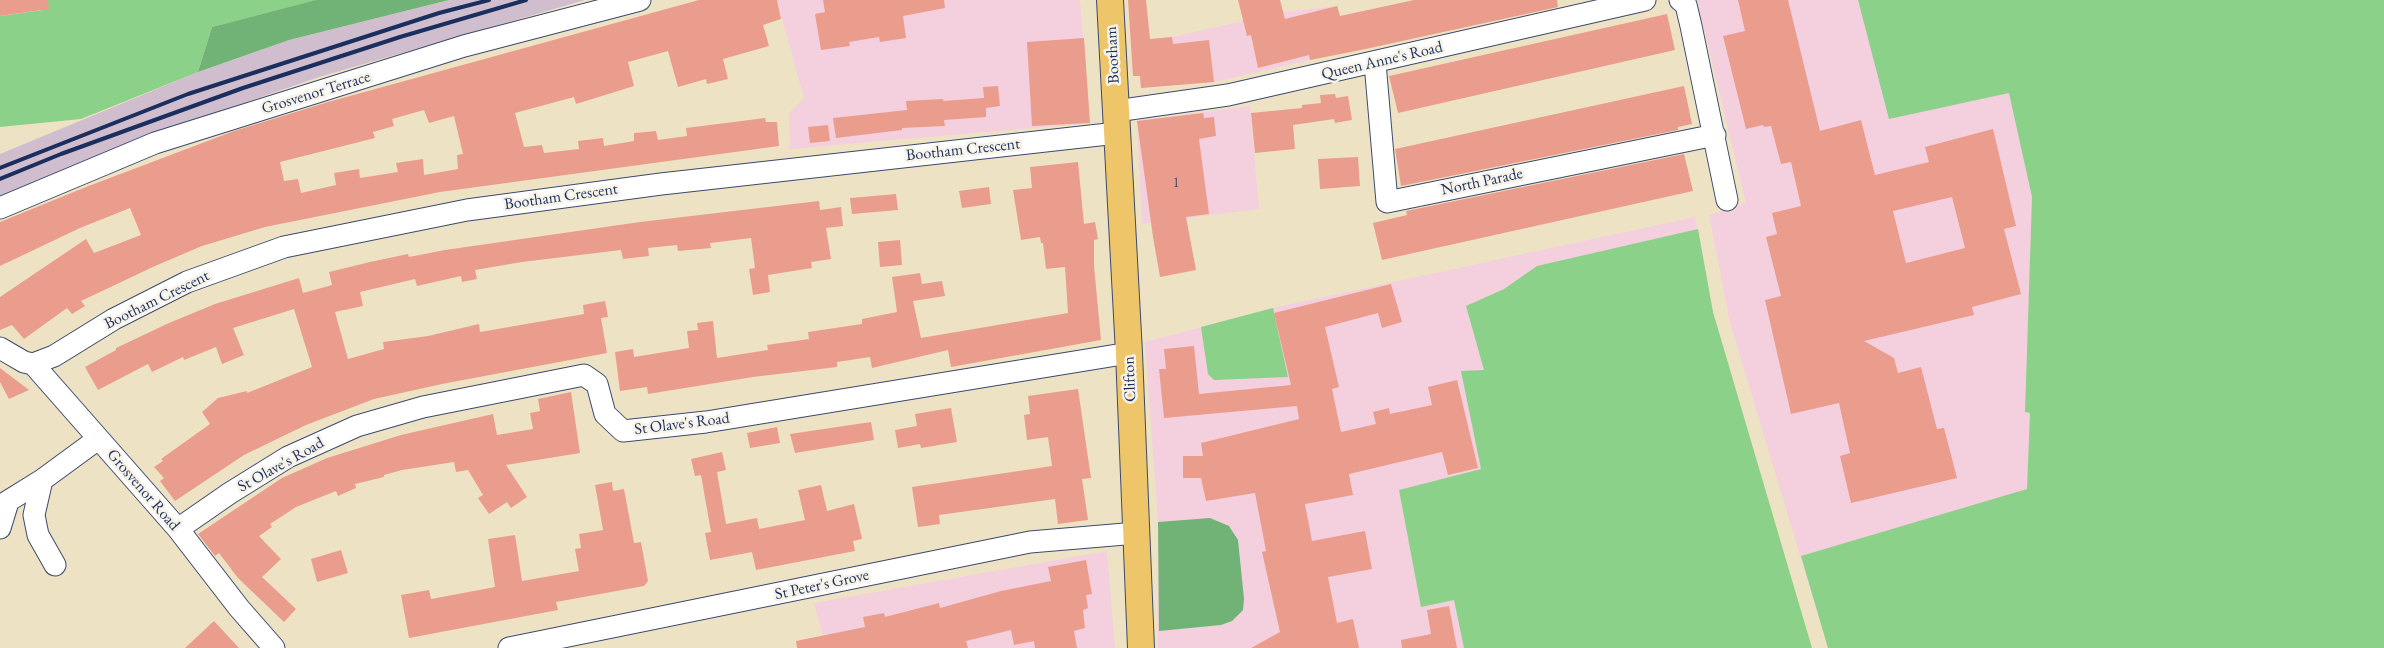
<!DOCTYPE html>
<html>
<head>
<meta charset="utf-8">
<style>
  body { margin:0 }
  canvas { display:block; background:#eee2c4 }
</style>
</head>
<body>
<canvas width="2384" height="648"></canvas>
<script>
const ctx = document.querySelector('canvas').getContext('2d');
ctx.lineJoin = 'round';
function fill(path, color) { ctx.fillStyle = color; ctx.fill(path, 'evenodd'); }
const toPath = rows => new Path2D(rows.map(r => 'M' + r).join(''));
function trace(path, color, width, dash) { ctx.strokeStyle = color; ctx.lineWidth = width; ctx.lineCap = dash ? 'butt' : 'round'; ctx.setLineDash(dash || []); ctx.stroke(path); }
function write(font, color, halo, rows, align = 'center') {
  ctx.font = font + ' "EB Garamond",serif'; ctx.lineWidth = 5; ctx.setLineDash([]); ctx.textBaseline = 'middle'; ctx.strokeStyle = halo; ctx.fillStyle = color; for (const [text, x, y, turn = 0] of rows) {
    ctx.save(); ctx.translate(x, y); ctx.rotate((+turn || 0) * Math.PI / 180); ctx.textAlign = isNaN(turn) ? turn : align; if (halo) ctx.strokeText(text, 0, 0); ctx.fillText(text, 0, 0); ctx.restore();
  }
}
fill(toPath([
  [777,0,1080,0,1090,123,790,149,789,113,804,98],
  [1697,0,2284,0,2221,648,1828,648,1730,323,1709,215,1746,203],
  [1337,6,1349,51,1214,82,1141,88,1140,76,1133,76,1131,41,1172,37,1283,12],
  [1250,106,1259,209,1142,224,1137,121],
  [1695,217,1713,312,1811,648,1158,648,1158,522,1145,342,1273,308],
  [1107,551,1115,648,826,648,814,603]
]), '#f4cfde');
fill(toPath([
  [449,0,585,0,319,77,169,129,0,199,0,154,198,72,289,40]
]), '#d0bdce');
fill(toPath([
  [42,0,317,0,212,27,198,72,81,119,0,127,0,16,43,10],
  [1858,0,2384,0,2384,648,1828,648,1801,556,2027,489,2030,413,2025,412,2032,197,2009,93,1889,119],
  [1698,229,1713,312,1812,648,1464,648,1454,600,1421,607,1399,490,1481,469,1461,371,1484,370,1466,306,1504,289,1537,266],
  [1273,308,1288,377,1214,380,1208,374,1201,327]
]), '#8cd18a');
fill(toPath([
  [316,0,449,0,289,40,198,72,212,27],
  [1210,518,1229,526,1238,540,1244,599,1243,610,1232,621,1221,625,1159,631,1158,522]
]), '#71b376');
fill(toPath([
  [0,0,48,0,49,9,0,16],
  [699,0,777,0,781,19,763,25,769,46,723,59,728,79,707,84,706,79,678,87,668,51,628,62,634,86,576,104,574,97,515,113,524,147,542,145,544,153,579,149,578,141,603,138,604,146,634,141,634,133,656,131,658,140,687,136,686,128,765,118,766,122,777,122,779,146,440,192,265,227,202,246,155,266,81,301,85,306,72,314,67,308,24,339,12,325,0,330,0,297,86,239,94,253,141,235,130,208,80,228,0,266,0,222,86,187,234,131,328,102],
  [424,110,429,123,454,116,463,154,457,155,458,169,424,175,423,159,396,163,398,172,360,178,359,169,334,173,336,185,301,193,298,179,284,181,280,162,375,138,373,132,394,126,392,119],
  [823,0,944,0,945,8,903,16,906,38,880,42,879,37,849,42,850,46,821,50,815,14,825,12],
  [1128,0,1146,0,1150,39,1172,37,1173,44,1209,40,1214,82,1141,88,1140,76,1133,76],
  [1238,0,1280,0,1285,19,1337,6,1340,16,1414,0,1557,0,1558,7,1361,50,1310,60,1309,55,1258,68,1251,35,1247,36],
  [1738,0,1788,0,1820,131,1861,120,1875,175,1929,162,1925,147,1993,129,2016,226,2004,229,2021,294,1972,307,1974,315,1864,341,1894,358,1898,373,1921,367,1937,429,1944,428,1957,478,1851,503,1840,456,1850,453,1839,403,1791,414,1765,300,1781,296,1766,237,1777,234,1772,213,1801,206,1791,162,1781,164,1771,126,1764,127,1763,125,1746,129,1723,36,1745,31],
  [1952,197,1965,248,1906,263,1893,211],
  [1667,14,1675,50,1398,113,1389,76],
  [1084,38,1090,123,1032,126,1027,42],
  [998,86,1000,106,986,108,986,117,944,120,945,126,902,128,902,130,836,138,833,118,907,110,906,101,943,99,943,101,984,98,983,87],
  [1684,86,1692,124,1678,127,1678,130,1401,186,1395,149],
  [1335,94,1336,98,1348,96,1352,120,1335,123,1334,119,1293,125,1295,149,1255,153,1251,113,1302,108,1302,105,1321,103,1320,95],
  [1203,113,1204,118,1214,117,1216,136,1199,139,1209,214,1186,217,1196,270,1160,277,1153,237,1137,121],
  [828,125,830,141,810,143,808,127],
  [1684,154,1693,191,1382,260,1373,223,1407,215,1406,211],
  [1358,157,1360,186,1320,189,1318,159],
  [1078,162,1084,224,1095,222,1098,239,1094,240,1094,266,1101,340,951,367,948,350,872,368,870,357,837,362,837,367,753,377,648,394,647,387,620,391,615,352,633,349,634,357,689,348,687,331,698,330,697,323,713,321,717,358,768,350,767,345,809,339,808,332,862,324,862,319,897,312,892,277,920,273,922,284,942,281,945,296,913,301,921,338,1068,313,1065,267,1046,269,1043,243,1041,243,1040,237,1021,240,1013,190,1032,188,1030,167],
  [989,187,991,204,962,208,959,191],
  [896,194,898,210,852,214,850,198],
  [819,201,820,210,841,207,843,226,826,228,831,259,811,262,812,268,768,275,770,292,753,295,749,269,755,268,751,238,710,243,711,248,678,251,677,245,648,248,649,256,623,259,621,250,522,262,475,270,477,279,462,282,461,276,417,286,415,279,360,292,363,306,335,312,348,359,384,349,383,342,428,336,479,324,480,332,584,314,583,305,605,301,608,317,601,318,607,353,442,384,374,399,306,425,244,455,175,501,160,481,164,478,154,467,163,461,161,459,210,424,202,412,218,398,247,391,247,393,312,367,294,309,233,328,244,355,222,364,216,347,184,360,183,357,152,372,148,364,98,390,85,367,116,350,116,348,169,323,215,304,299,278,303,293,332,285,329,272,370,262,408,254,409,257,445,250,640,222],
  [900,240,902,265,880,267,878,242],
  [1391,284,1402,322,1382,328,1378,313,1325,327,1339,387,1332,389,1341,432,1376,424,1373,412,1389,408,1390,414,1432,405,1428,387,1457,380,1478,468,1448,475,1442,452,1349,474,1353,495,1305,504,1312,541,1365,531,1372,569,1328,577,1337,623,1353,619,1359,648,1251,648,1280,632,1262,552,1266,551,1255,493,1206,501,1201,478,1183,478,1183,456,1203,456,1201,443,1299,419,1297,406,1164,418,1159,369,1166,369,1164,349,1194,346,1199,394,1291,385,1274,313],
  [0,368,29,390,9,399,0,382],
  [1078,389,1091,478,1082,479,1088,520,1058,524,1055,499,939,515,940,524,918,527,912,487,1052,466,1048,437,1027,440,1024,415,1030,414,1028,396],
  [571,392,580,453,506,465,527,497,511,508,507,502,489,514,478,498,483,495,468,470,456,472,454,462,402,470,384,475,384,477,355,484,356,488,338,496,336,491,296,507,270,524,272,527,259,536,281,559,262,577,296,609,284,622,238,578,219,553,215,556,198,534,282,478,327,458,401,435,493,414,497,435,533,429,530,413,540,411,538,399],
  [951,408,957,442,921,448,920,444,898,448,895,430,917,426,915,414],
  [871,422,874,440,795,453,790,434],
  [777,427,780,443,750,448,747,433],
  [722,452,726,470,717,472,726,524,757,518,759,529,805,520,798,490,821,485,827,511,854,504,862,539,853,541,855,551,756,570,752,552,710,560,705,533,711,532,701,475,695,476,691,459],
  [612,482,613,491,624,489,634,543,641,542,648,581,644,586,556,602,558,610,409,638,401,595,429,590,431,599,495,587,488,539,515,535,522,581,579,571,575,549,581,548,579,534,603,530,595,485],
  [341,550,348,573,317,582,311,559],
  [1086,560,1092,594,1086,595,1088,608,1083,610,1085,628,1074,631,1077,648,1035,648,1034,641,1014,645,1011,630,966,641,968,648,797,648,796,641,865,627,863,617,884,613,885,617,939,603,940,608,1001,591,1051,581,1048,567],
  [1449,606,1457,648,1402,648,1401,640,1431,634,1427,610],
  [214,621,239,648,185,648]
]), '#eb9d8d');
const minor = toPath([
  [1680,0,1686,5,1691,26,1727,200],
  [1375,63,1387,202,1715,135],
  [1116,111,1228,95,1645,0],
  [0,208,155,143,464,46,640,0],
  [0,348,24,362,33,364,178,529,239,608,274,648],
  [33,364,54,356,114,319,187,282,284,247,467,210,661,184,1117,133],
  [42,480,34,515,38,535,55,565],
  [0,506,42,480,98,439],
  [0,528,8,502],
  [178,529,230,493,288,457,357,426,423,407,584,375,597,384,605,414,623,431,706,422,1129,353],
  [509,648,1030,542,1137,533]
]);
const major = toPath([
  [1110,0,1129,353,1141,648]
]);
trace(minor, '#3b4a6d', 23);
trace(major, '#3b4a6d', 28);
trace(minor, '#fff', 21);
trace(major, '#eec569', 26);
trace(toPath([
  [0,168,188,94,439,13,489,0],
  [0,179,61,154,243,88,400,37,526,0]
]), '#1b2f5e', 4);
write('14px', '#4f4a6a', null, [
  ["1",1176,183]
]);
write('16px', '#1b2f5e', '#f7f3e8', [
  ["Bootham",1113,55,-93],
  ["Queen Anne's Road",1382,61,-13],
  ["Grosvenor Terrace",316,93,-17],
  ["Bootham Crescent",963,150,-6],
  ["North Parade",1482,182,-12],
  ["Bootham Crescent",561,197,-8],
  ["Bootham Crescent",157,300,-26],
  ["Clifton",1130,379,-92],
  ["St Olave's Road",682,424,-7],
  ["St Olave's Road",281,465,-29],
  ["Grosvenor Road",143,490,49],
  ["St Peter's Grove",822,585,-12]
]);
</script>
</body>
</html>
